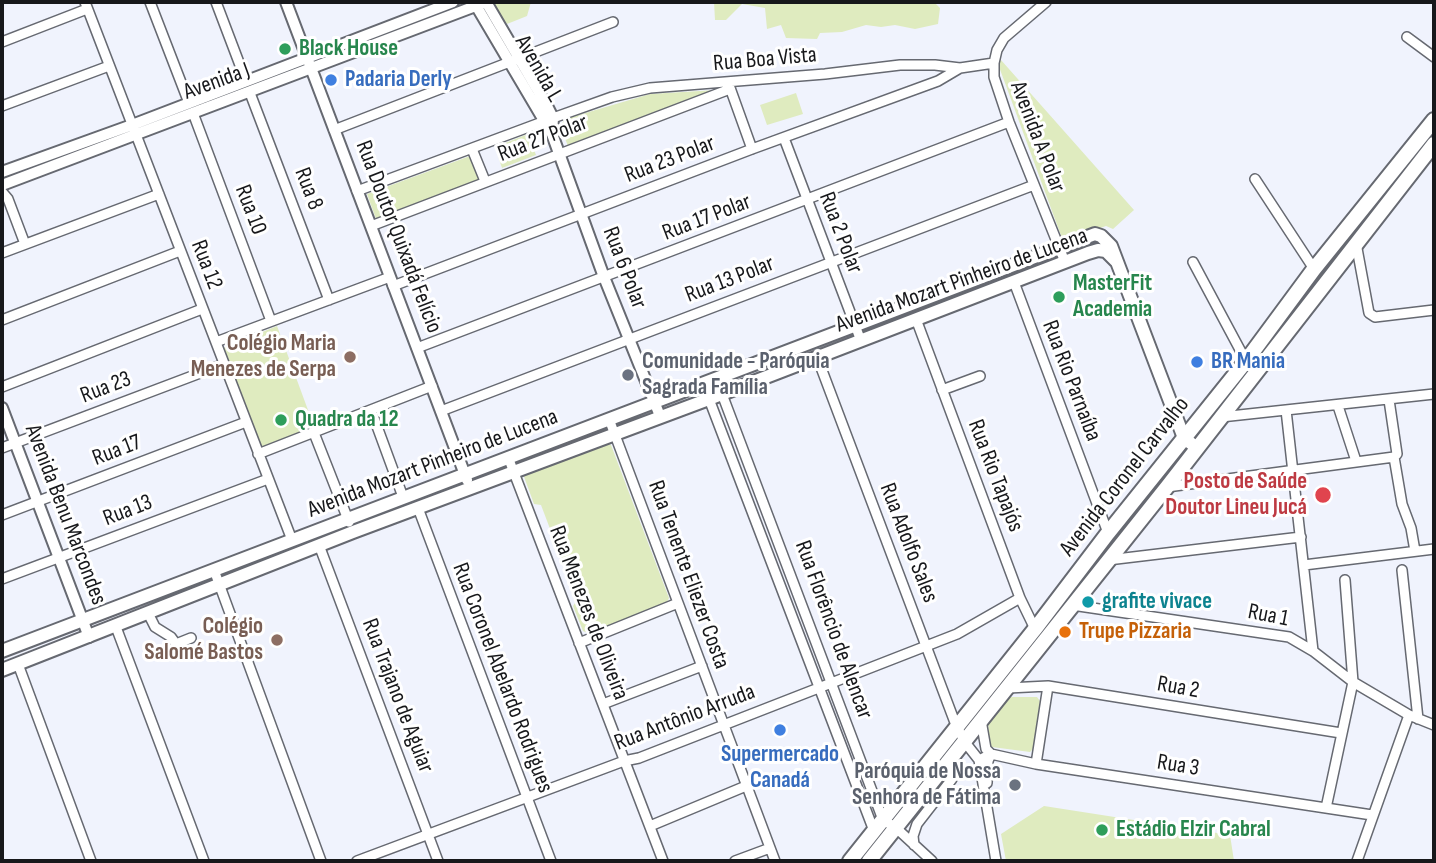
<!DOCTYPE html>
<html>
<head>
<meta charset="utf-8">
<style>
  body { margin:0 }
  #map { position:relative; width:1436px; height:863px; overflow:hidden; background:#f0f3fd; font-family:"Sofia Sans Condensed",sans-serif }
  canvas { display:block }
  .frame { position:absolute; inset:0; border:4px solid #17181b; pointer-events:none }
</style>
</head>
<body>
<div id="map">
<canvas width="1436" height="863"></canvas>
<div class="frame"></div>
</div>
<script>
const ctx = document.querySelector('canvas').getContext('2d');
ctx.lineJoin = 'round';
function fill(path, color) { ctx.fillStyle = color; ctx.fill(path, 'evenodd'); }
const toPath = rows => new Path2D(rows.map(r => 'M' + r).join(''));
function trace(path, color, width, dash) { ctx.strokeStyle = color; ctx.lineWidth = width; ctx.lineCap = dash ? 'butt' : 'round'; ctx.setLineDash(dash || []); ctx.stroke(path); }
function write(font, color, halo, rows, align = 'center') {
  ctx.font = font + ' "Sofia Sans Condensed",sans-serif'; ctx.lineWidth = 6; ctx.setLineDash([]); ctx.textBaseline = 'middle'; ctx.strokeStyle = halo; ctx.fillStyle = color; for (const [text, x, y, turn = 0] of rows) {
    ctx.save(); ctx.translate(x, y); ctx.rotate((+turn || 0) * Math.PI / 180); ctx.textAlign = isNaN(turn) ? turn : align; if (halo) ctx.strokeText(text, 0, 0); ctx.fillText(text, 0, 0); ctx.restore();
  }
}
fill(toPath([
  [496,2,531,2,527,16,507,24,494,5],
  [714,2,934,2,940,8,938,24,915,29,895,25,881,27,866,25,842,32,820,33,817,39,786,38,781,25,767,29,765,8,742,4,726,20,715,20],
  [1001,60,1134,210,1113,229,1106,226,1063,241,998,64],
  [716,90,568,146,560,126,565,119,650,94],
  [796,93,803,114,767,125,760,105],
  [528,134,536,155,502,168,495,147],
  [470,156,479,180,376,219,367,194],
  [277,326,315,429,260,449,223,348],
  [603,442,611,445,669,598,665,606,590,634,583,631,573,606,577,600,541,505,534,504,523,474],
  [1012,697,1037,697,1040,701,1033,749,1030,752,992,747,989,743,988,720,1005,699],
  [1044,806,1230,835,1234,861,1006,861,1001,834]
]), '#dfebbf');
const minor = toPath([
  [85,2,292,540],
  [150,2,189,103],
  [216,2,246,81],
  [1046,2,1004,38,997,50,994,63,994,77,1009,122,1065,262],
  [1407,37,1434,57],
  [2,42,87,9],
  [729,85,752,149],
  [250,93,329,300],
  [2,106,109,66],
  [193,113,271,321],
  [334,130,613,22],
  [784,138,861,341],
  [472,149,485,181],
  [1255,179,1314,269],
  [357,191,553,118,612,97,650,88,825,74,900,65,935,65,960,68,994,63],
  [2,192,8,199,25,244],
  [371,226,730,89],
  [1356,243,1369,313,1375,317,1434,310],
  [2,253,159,194],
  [1193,262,1246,361,1257,370],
  [1014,282,1108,533],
  [393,286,752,149,938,81,960,68],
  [916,319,1020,598,1036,631],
  [2,320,180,251],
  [216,342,390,277],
  [417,348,1009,122],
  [817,357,954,720,964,741,979,760,996,861],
  [2,387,202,309],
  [942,390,980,376],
  [722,394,883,820,895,827,932,861],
  [709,399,874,831],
  [1389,400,1397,454,1394,457,1402,504,1411,528,1415,551],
  [1338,406,1356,461],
  [371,410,403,497],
  [1286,410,1313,651],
  [441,411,1034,185],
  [1221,417,1434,394],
  [609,419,775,861],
  [314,433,349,522],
  [2,448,224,364],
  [258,454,432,386],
  [508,457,663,861],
  [1167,487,1394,457],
  [418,508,551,861],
  [2,515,246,422],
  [319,545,438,861],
  [1108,560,1301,537],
  [1304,565,1434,549],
  [214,570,321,861],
  [1402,570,1418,719],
  [2,579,268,479],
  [1072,605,1289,637,1313,651,1353,682,1409,715,1434,725],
  [148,613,155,627,171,637,176,644,191,638],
  [116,627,204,861],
  [579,643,678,603],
  [18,664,91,861],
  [1008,688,1048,686,1341,733],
  [603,704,702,666],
  [981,720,986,749,991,754],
  [979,760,991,754,1036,764,1372,815],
  [1036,764,1048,686],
  [987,783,988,761,991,754],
  [1326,808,1353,682,1345,580],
  [650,826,746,786],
  [914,845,913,836,917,824,952,779,953,757],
  [357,861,624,761,639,758,957,634,1020,598],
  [735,861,770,848],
  [1357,861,1409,715]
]);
const tertiary = toPath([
  [286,2,467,480],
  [474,2,552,134,604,277,660,416],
  [486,2,547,106,553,118,552,134],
  [2,172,132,125,453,2],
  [2,185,486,2],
  [2,408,89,637]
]);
const secondary = toPath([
  [2,651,1095,234,1101,236,1111,246,1184,438,1197,448],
  [2,670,353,532,709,399,1088,253,1098,250,1106,251,1116,261]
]);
const primary = toPath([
  [850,861,1035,629,1108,533,1246,361,1314,269,1434,120],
  [869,861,1167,487,1434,144]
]);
trace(minor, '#666971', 12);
trace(tertiary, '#666971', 14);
trace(secondary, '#666971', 16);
trace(primary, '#666971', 18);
trace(minor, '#fff', 9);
trace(tertiary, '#fff', 10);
trace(secondary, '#fff', 12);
trace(primary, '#fff', 14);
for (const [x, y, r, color] of [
  [285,49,7,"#2e9e5b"],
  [331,80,7,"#3f7fe0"],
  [1059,297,7,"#2e9e5b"],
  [350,357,7,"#8d6e63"],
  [1197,362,7,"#3f7fe0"],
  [628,375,7,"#6b7280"],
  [281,420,7,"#2e9e5b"],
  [1323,495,9,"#e0444e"],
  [1088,602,7,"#0f9aa8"],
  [1065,632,7,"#e8710a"],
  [277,640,7,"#8d6e63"],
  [780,730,7,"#3f7fe0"],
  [1015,785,7,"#6b7280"],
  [1102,830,7,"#2e9e5b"]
]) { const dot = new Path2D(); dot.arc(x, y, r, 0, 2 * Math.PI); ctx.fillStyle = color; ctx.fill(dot); trace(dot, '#fff', 2.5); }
write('bold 23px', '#27864d', '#fff', [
  ["Black House",299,49],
  ["MasterFit",1073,284],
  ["Academia",1073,310],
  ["Quadra da 12",295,420],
  ["Estádio Elzir Cabral",1116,830]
], 'left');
write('23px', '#17181b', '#fff', [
  ["Rua Boa Vista",765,60,-5],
  ["Avenida L",538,69,60],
  ["Avenida J",217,82,-20],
  ["Avenida A Polar",1037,137,69],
  ["Rua 27 Polar",543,139,-21],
  ["Rua 23 Polar",670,160,-21],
  ["Rua 8",308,189,69],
  ["Rua 10",250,210,69],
  ["Rua 17 Polar",707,218,-21],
  ["Rua 2 Polar",840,233,69],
  ["Rua Doutor Quixadá Felício",398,237,69],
  ["Rua 12",206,265,69],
  ["Rua 6 Polar",624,268,69],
  ["Rua 13 Polar",730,280,-21],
  ["Avenida Mozart Pinheiro de Lucena",962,281,-20],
  ["Rua Rio Parnaíba",1071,381,69],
  ["Rua 23",106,388,-21],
  ["Rua 17",117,451,-21],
  ["Avenida Mozart Pinheiro de Lucena",433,464,-21],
  ["Rua Rio Tapajós",995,476,69],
  ["Avenida Coronel Carvalho",1125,477,-52],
  ["Rua 13",128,511,-21],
  ["Avenida Benu Marcondes",65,515,69],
  ["Rua Adolfo Sales",908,543,69],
  ["Rua Tenente Eliezer Costa",688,575,70],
  ["Rua Menezes de Oliveira",588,613,69],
  ["Rua 1",1268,616,11],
  ["Rua Florêncio de Alencar",833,630,70],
  ["Rua Coronel Abelardo Rodrigues",502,678,69],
  ["Rua 2",1178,688,10],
  ["Rua Trajano de Aguiar",397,696,69],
  ["Rua Antônio Arruda",685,718,-21],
  ["Rua 3",1178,766,9]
]);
write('bold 23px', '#366cbe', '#fff', [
  ["Padaria Derly",345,80],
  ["BR Mania",1211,362],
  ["Supermercado",780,755,"center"],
  ["Canadá",780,781,"center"]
], 'left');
write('bold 23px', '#785e54', '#fff', [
  ["Colégio Maria",336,344],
  ["Menezes de Serpa",336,370],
  ["Colégio",263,627],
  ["Salomé Bastos",263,653]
], 'right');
write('bold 23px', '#5b616d', '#fff', [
  ["Comunidade - Paróquia",642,362],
  ["Sagrada Família",642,388],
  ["Paróquia de Nossa",1001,772,"right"],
  ["Senhora de Fátima",1001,798,"right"]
], 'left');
write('bold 23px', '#be3a42', '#fff', [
  ["Posto de Saúde",1307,482],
  ["Doutor Lineu Jucá",1307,508]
], 'right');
write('bold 23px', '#0d838f', '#fff', [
  ["grafite vivace",1102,602]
], 'left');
write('bold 23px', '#c56008', '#fff', [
  ["Trupe Pizzaria",1079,632]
], 'left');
</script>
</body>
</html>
